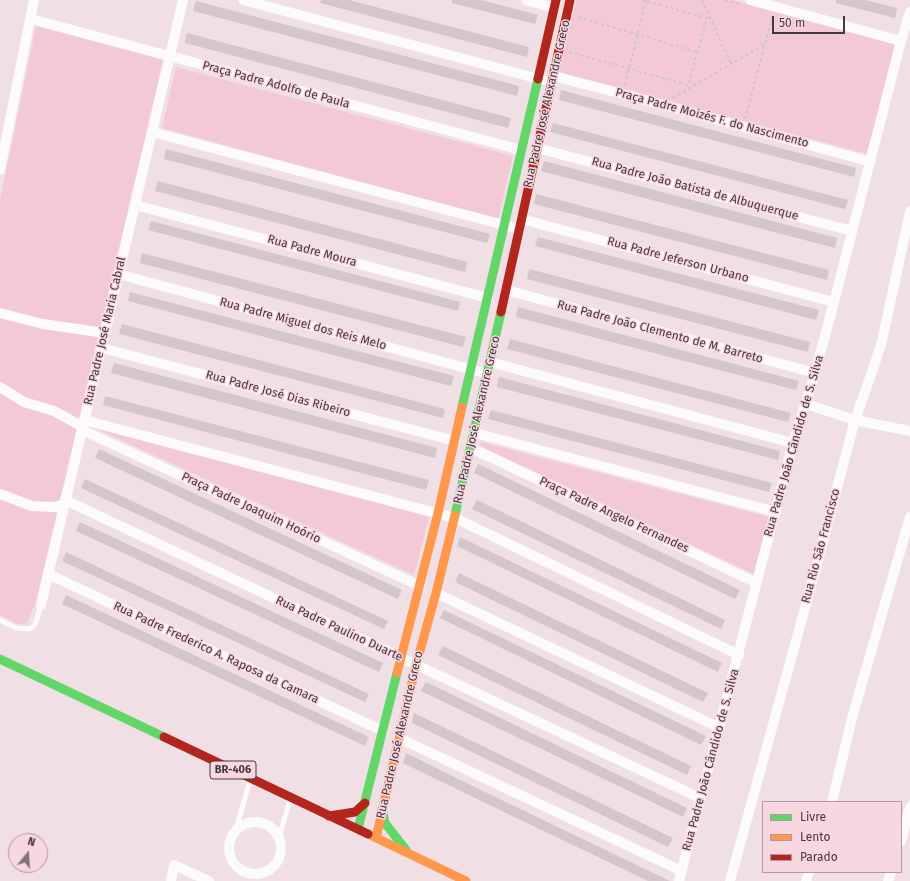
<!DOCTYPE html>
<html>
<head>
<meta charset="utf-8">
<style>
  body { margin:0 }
  #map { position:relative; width:910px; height:881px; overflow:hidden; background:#f0dfe4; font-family:"Fira Sans",sans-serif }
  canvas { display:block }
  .legend { position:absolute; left:762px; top:801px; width:140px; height:72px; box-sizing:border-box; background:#f8d7e1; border:1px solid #b1989f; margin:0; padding:5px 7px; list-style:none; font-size:12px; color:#46393d }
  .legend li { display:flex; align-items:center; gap:8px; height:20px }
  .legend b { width:20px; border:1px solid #b1989f }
  .north { position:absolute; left:8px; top:833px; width:40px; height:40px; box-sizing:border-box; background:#f8d7e1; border:1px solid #b1989f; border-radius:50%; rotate:18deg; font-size:11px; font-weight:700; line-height:16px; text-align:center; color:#46393d }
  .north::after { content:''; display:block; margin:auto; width:14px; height:18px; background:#827377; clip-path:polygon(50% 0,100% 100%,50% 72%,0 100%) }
  .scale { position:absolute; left:772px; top:16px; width:73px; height:18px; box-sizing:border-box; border:2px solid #46393d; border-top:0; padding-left:5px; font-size:12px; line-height:14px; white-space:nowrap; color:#46393d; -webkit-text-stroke:3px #f8d7e1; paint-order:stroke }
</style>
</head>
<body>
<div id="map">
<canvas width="910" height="881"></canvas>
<ul class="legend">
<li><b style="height:5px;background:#63d668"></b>Livre</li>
<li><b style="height:5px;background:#ff974d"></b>Lento</li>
<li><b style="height:5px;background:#b3261e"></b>Parado</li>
</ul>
<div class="north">N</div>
<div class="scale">50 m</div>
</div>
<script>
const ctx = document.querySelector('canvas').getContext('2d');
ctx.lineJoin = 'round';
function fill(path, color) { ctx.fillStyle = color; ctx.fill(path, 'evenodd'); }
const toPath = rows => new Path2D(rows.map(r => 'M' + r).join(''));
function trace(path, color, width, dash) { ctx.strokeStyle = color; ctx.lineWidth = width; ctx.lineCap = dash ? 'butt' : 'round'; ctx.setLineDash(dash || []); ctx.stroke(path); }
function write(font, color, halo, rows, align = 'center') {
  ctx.font = font + ' "Fira Sans",sans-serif'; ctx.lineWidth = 3; ctx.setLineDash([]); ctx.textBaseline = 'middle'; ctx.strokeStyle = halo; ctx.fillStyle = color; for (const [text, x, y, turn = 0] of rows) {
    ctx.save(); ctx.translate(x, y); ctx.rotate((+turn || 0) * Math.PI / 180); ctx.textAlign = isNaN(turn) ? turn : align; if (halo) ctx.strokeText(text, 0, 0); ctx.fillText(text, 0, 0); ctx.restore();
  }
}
fill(toPath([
  [576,0,732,0,896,43,868,154,559,72],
  [36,26,163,60,35,605,27,623,17,624,0,615,0,200],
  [176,67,513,156,498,219,162,128],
  [95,428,429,517,414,575],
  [481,442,769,517,754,574,480,446]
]), '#f3c9d6');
fill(toPath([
  [321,0,349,0,529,47,527,57,320,3],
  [452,0,481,0,538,15,535,24,452,3],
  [836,0,865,0,897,8,895,18,836,3],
  [196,1,519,86,517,96,193,11],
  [187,33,511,118,508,128,185,43],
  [561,90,856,168,854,177,559,100],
  [553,123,848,200,845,209,550,132],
  [166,149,490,234,487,243,164,159],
  [544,161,837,238,835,248,541,171],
  [158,181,467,262,465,272,155,191],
  [536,194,829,270,827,280,534,204],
  [151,221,460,302,458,311,148,230],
  [538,237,819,310,816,320,535,246],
  [142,253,466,337,463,347,140,263],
  [529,269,810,342,808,352,527,279],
  [130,292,454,376,451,386,128,301],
  [518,307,799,381,796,390,516,317],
  [122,324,445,409,443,418,119,334],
  [510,339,791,413,788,422,507,349],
  [114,363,437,448,435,458,111,373],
  [499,377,780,451,778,460,497,387],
  [105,396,429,480,426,490,103,405],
  [491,410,772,483,769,492,488,419],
  [99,449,402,590,398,599,95,458],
  [478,464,740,590,735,599,474,473],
  [85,479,388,621,384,629,81,488],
  [477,500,725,620,721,629,472,509],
  [80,522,383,663,379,672,76,531],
  [460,537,722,663,718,672,457,546],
  [66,552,369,694,365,702,62,561],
  [459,573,708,693,703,702,455,582],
  [66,595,369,737,365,746,62,604],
  [444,610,706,736,701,745,440,618],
  [443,646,691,766,687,775,438,655],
  [426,682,687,808,683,817,421,691],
  [414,713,673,838,668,847,412,723],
  [406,753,485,792,670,881,648,881,506,813,403,763]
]), '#d4c7cb');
trace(toPath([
  [702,0,731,64],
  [725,0,742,5],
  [578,17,697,52],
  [569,52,688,85,707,18,643,0],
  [625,85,646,0],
  [673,98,765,44,773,15],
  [745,119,765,44]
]), '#cbc6c7', 2, [3, 3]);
trace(toPath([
  [0,620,16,628,30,629,34,626,36,622,41,605],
  [236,829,250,780],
  [279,837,290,800]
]), '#fdfafb', 5);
trace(toPath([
  [243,0,543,80],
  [526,0,554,8],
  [750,0,901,41],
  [31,19,521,150],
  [553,76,623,94,871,162],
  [152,132,519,229],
  [537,148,852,231],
  [0,170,34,0],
  [135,205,488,298],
  [521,219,834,302],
  [118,274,488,374],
  [506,290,815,373],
  [0,313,43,324,105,333],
  [102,348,455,441],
  [490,362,793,443],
  [0,387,24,402,54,411,83,427],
  [806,404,855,420,910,431],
  [84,420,455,518,739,655],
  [82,430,420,586],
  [475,433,776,512],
  [471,448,757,583],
  [0,494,32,506,55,507,64,504],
  [65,500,700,798],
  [48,574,383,731],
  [436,593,720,728],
  [41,605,183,0],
  [399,738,682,871],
  [832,802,852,718,910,517],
  '229 848a26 26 0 1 1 52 0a26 26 0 1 1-52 0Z',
  [901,841,910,807],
  [171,881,174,865,209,881],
  [679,881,793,443,815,373,834,302,901,41,910,12],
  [730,881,816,568,855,420,874,366,882,341,910,211],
  [806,881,809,872],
  [888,881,891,872]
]), '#fdfafb', 10);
trace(toPath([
  [462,407,538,79],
  [455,515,501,312],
  [0,659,164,737],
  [382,809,385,823,406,850],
  [358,829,397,673]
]), '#63d668', 9);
trace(toPath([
  [397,673,438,513,462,407],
  [368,834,466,881],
  [376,838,416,665,436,593,455,515]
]), '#ff974d', 9);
trace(toPath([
  [538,79,556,0],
  [501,312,570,0],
  [164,737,368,834],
  [329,816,355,812,365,803]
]), '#b3261e', 9);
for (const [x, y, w] of [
  [233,770,46]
]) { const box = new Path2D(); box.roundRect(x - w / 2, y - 9, w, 18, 3); ctx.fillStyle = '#f8d7e1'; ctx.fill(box); trace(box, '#46393d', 1); }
write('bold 11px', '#46393d', null, [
  ["BR-406",233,770]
]);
write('12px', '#46393d', '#f8d7e1', [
  ["Praça Padre Adolfo de Paula",276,85,15],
  ["Rua Padre José Alexandre Greco",547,104,-77],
  ["Praça Padre Moizés F. do Nascimento",712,118,15],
  ["Rua Padre João Batista de Albuquerque",695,189,15],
  ["Rua Padre Moura",312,251,15],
  ["Rua Padre Jeferson Urbano",678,260,15],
  ["Rua Padre Miguel dos Reis Melo",303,324,15],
  ["Rua Padre José Maria Cabral",105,331,-77],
  ["Rua Padre João Clemento de M. Barreto",660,332,15],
  ["Rua Padre José Dias Ribeiro",278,394,15],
  ["Rua Padre José Alexandre Greco",477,420,-77],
  ["Rua Padre João Cândido de S. Silva",794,446,-74],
  ["Praça Padre Joaquim Hoório",251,508,25],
  ["Praça Padre Angelo Fernandes",614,515,25],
  ["Rua Rio São Francisco",821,546,-75],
  ["Rua Padre Paulino Duarte",339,629,25],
  ["Rua Padre Frederico A. Raposa da Camara",216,653,25],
  ["Rua Padre José Alexandre Greco",400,735,-77],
  ["Rua Padre João Cândido de S. Silva",711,760,-75]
]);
</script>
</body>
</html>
